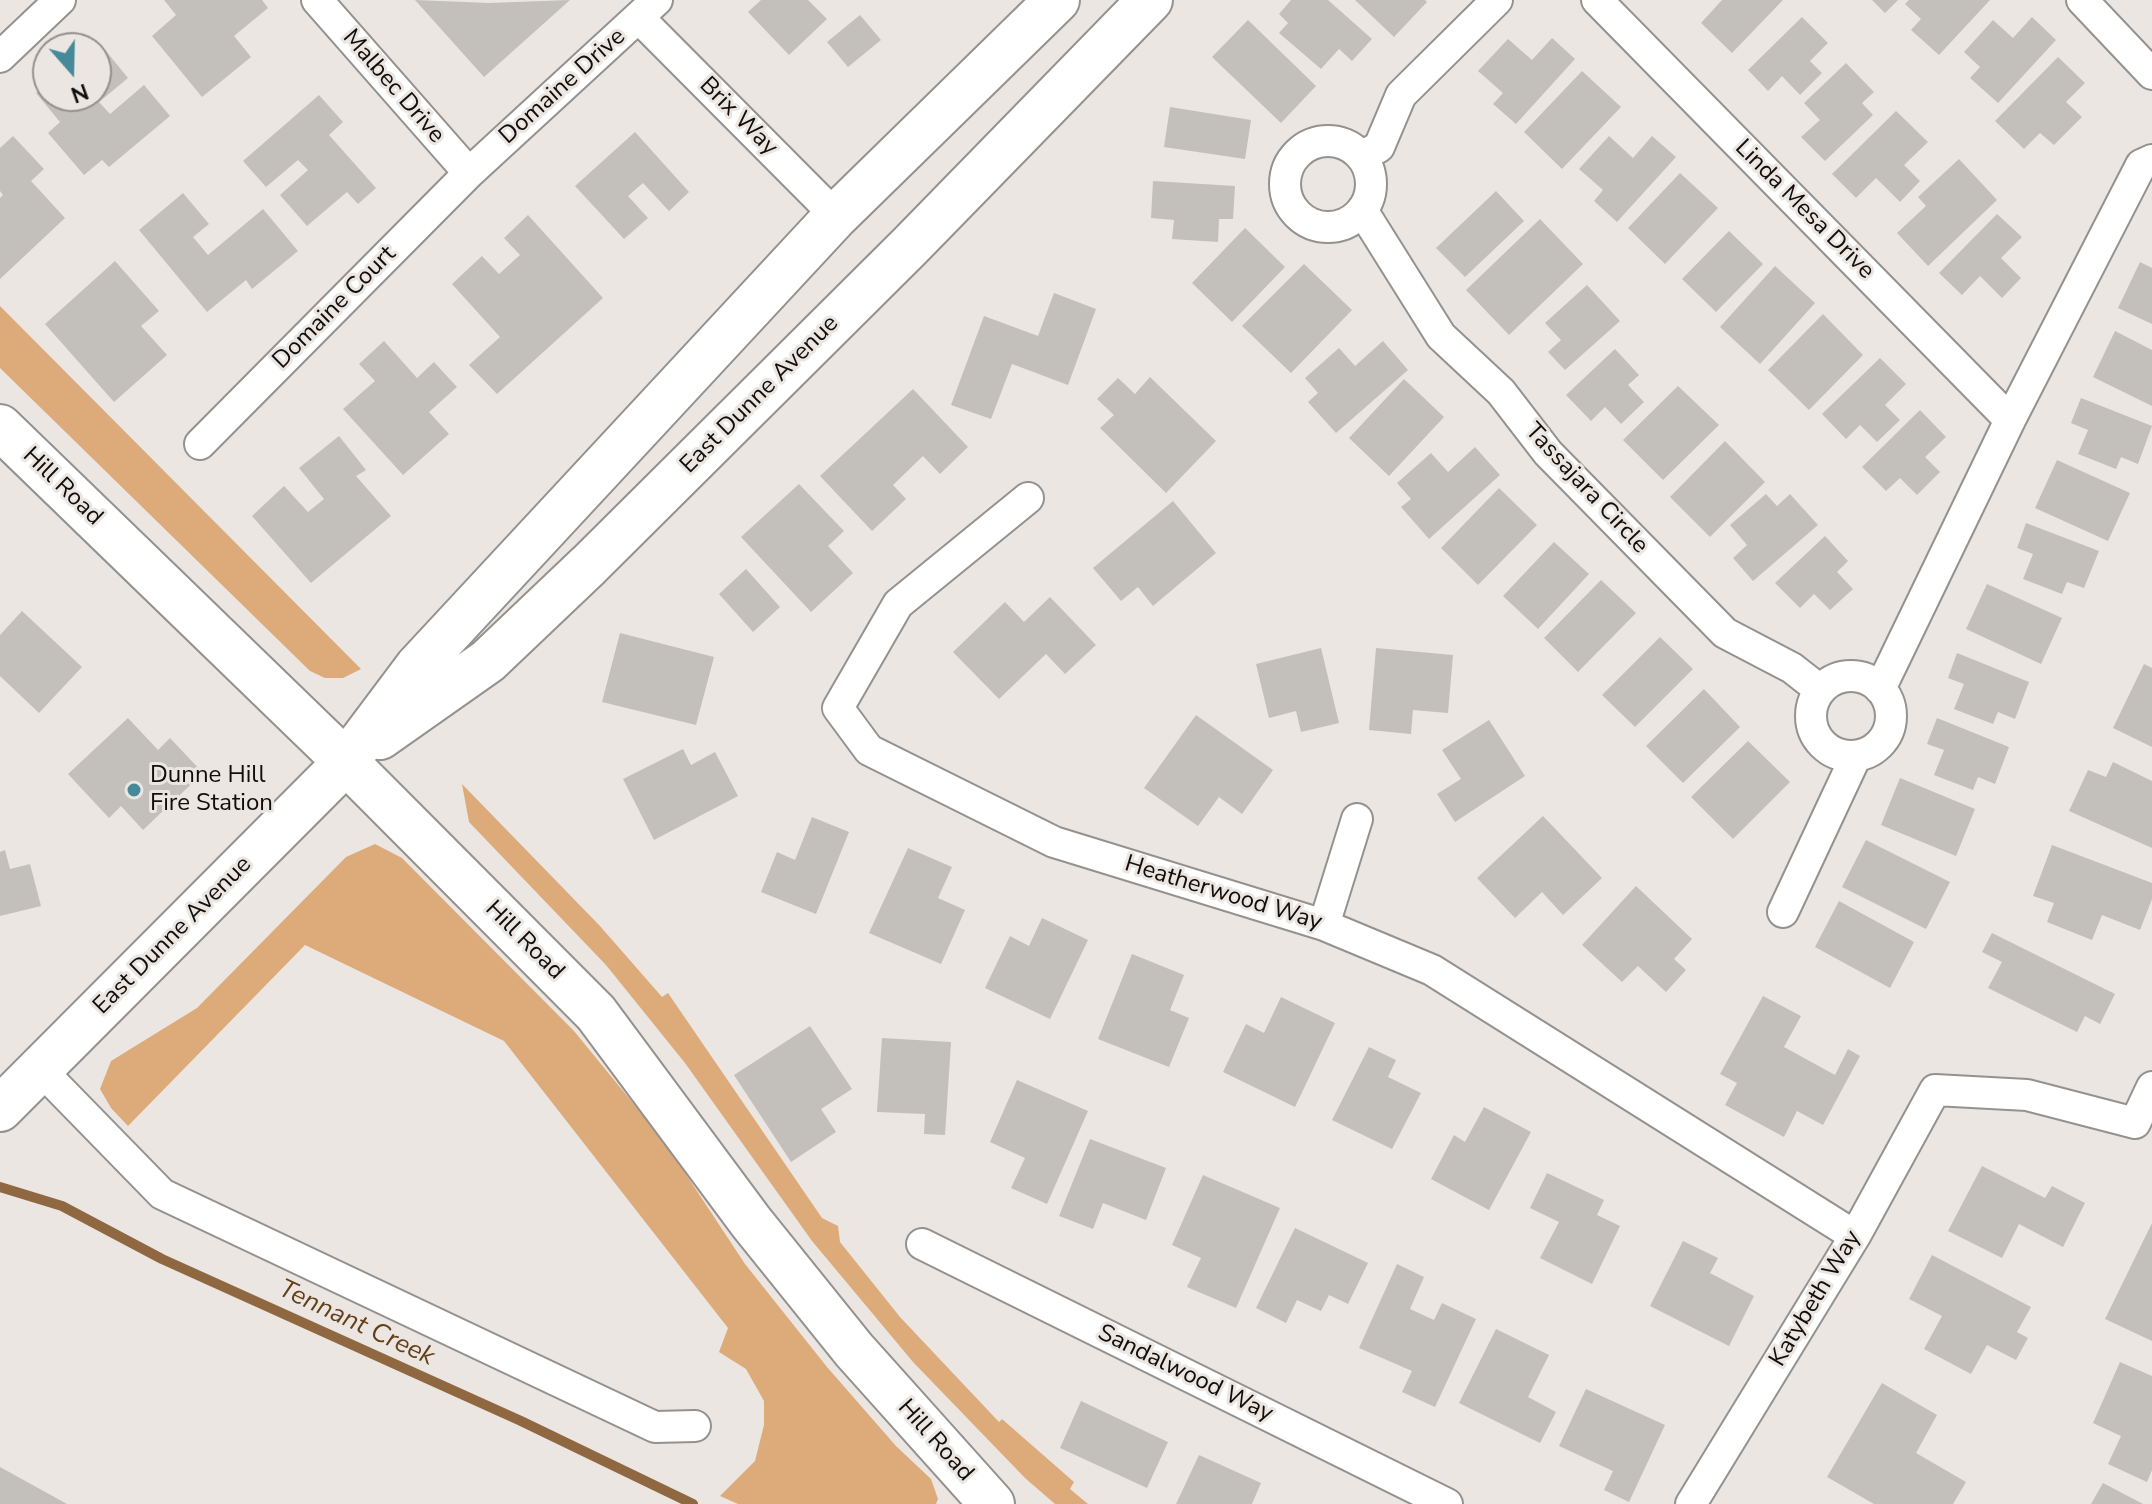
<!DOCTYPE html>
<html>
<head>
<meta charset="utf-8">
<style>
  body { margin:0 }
  #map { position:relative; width:2152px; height:1504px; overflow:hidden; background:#ebe6e2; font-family:"Nunito Sans",sans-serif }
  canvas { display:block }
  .north { position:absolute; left:32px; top:32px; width:80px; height:80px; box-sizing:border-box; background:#ebe6e2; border:2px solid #93908d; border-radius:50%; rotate:160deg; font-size:22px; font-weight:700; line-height:32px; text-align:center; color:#100e0d }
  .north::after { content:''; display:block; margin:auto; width:28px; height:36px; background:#468998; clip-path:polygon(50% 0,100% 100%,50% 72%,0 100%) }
</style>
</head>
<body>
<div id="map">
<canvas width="2152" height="1504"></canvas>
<div class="north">N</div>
</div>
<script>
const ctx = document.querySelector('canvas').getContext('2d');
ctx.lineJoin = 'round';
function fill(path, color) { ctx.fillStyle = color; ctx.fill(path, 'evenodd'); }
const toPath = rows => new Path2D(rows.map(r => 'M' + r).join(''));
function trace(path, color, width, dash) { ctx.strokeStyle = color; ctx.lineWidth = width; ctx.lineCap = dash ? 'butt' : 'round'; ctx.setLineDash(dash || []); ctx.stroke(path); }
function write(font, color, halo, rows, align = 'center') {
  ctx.font = font + ' "Nunito Sans",sans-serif'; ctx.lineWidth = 6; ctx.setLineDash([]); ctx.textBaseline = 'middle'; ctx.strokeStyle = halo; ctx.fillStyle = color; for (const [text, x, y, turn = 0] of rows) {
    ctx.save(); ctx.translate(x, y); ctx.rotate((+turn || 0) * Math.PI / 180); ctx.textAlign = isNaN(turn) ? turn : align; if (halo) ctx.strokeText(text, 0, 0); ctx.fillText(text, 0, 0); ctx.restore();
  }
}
fill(toPath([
  [0,306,361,669,343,678,325,678,310,671,0,368],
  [462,784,600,926,662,997,668,993,822,1218,838,1226,840,1242,900,1317,999,1422,1002,1419,1074,1482,1070,1489,1088,1504,1055,1504,1025,1478,913,1362,812,1241,685,1063,606,965,469,822],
  [375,844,402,858,574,1031,664,1141,745,1264,827,1367,896,1446,931,1479,938,1499,936,1504,738,1504,720,1496,755,1461,764,1425,764,1401,746,1369,719,1352,728,1328,504,1041,305,945,128,1126,111,1108,100,1089,111,1061,197,1008,346,857]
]), '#ddaa7a');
trace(toPath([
  [0,1187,62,1206,162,1259,521,1421,693,1504]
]), '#8f6842', 10);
fill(toPath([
  [164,0,262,0,268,8,234,36,251,57,202,97,152,36,176,15],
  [415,0,489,3,570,0,484,77],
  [761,0,808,0,827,19,789,55,748,12],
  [1291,0,1328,0,1372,39,1352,61,1339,49,1321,69,1279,33,1288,23,1279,14],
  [1355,0,1425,0,1427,2,1394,37],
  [1722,0,1783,0,1732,53,1701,23],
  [1872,0,1898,0,1885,13],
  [1909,0,1990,0,1939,55,1911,30,1921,19,1905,4],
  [860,15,881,40,848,67,827,42],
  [1802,17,1828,43,1810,61,1822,73,1800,95,1782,76,1768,91,1748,70],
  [2032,17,2056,40,1998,103,1970,78,1980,67,1964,52,1993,20,2013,38],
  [1248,20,1316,86,1281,123,1212,57],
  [1552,38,1575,59,1516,124,1493,104,1503,93,1478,71,1508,39,1532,60],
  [106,51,128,78,99,102,110,114,144,85,170,116,109,167,102,160,84,175,48,133,60,122,36,93,48,82,48,96,96,96,96,60],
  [2058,57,2085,83,2066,102,2082,117,2054,145,2040,133,2024,149,1995,121],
  [1846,63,1874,92,1862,103,1873,115,1825,161,1801,137,1820,120,1804,103],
  [1582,71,1621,107,1562,169,1524,132],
  [319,95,343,122,329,135,376,188,358,204,347,192,307,226,280,195,308,170,298,160,266,187,243,161],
  [1170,107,1251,120,1245,159,1164,147],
  [1896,111,1928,142,1904,165,1920,181,1900,202,1876,178,1856,198,1832,174],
  [635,132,689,192,669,211,643,183,628,196,648,218,624,239,575,186],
  [13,136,44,169,31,181,65,218,0,279,0,198,3,195,0,191,0,148],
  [1609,136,1633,158,1652,136,1676,157,1617,222,1594,201,1603,190,1579,169],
  [1959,159,1997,200,1928,266,1897,233,1926,206,1918,197],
  [1680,173,1718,208,1665,264,1628,228],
  [1153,181,1235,186,1233,219,1219,219,1218,242,1172,239,1174,220,1151,218],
  [1496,191,1524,221,1465,277,1436,248],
  [183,193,209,224,193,237,208,255,263,209,298,251,252,289,246,280,207,312,139,230],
  [1997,214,2022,237,2001,258,2021,278,2002,298,1980,276,1962,295,1939,273],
  [528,215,603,298,497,394,469,365,500,337,452,284,482,256,499,274,520,255,504,238],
  [1540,219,1583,264,1509,335,1466,290],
  [1245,228,1285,267,1232,322,1192,283],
  [1729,231,1763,264,1716,312,1682,279],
  [115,261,159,311,141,326,167,355,114,402,45,324],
  [2140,262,2152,268,2152,324,2118,308],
  [1304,264,1352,310,1291,373,1242,326],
  [1775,266,1815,303,1760,364,1720,327],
  [1587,285,1620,321,1565,370,1548,352,1561,340,1545,323],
  [1054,293,1096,309,1068,385,1012,364,991,419,951,405,984,316,1038,336],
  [1823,314,1863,355,1809,410,1768,370],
  [2115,331,2152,350,2152,406,2093,377],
  [384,341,417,378,434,362,457,387,429,412,449,434,403,475,343,409,375,381,359,364],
  [1383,341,1408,370,1336,433,1308,402,1318,393,1305,378,1339,348,1355,366],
  [1615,349,1639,375,1628,385,1644,402,1621,424,1605,407,1591,421,1566,395],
  [1880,358,1906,384,1885,405,1900,420,1877,442,1860,425,1846,439,1822,414],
  [1150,377,1216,441,1166,493,1100,428,1114,415,1097,399,1118,378,1135,394],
  [1404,379,1444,417,1389,476,1349,438],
  [1678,386,1719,425,1663,480,1623,440],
  [913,389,968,447,940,474,923,456,893,485,906,499,872,531,820,476],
  [2081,398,2152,426,2138,464,2121,457,2116,469,2078,454,2088,430,2071,423],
  [1920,410,1946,437,1925,457,1940,472,1917,495,1900,478,1886,491,1862,467],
  [339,436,366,470,356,476,391,516,311,583,252,516,284,486,308,512,324,499,299,468],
  [1725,441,1765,482,1710,537,1670,497],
  [1475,447,1500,475,1429,539,1401,507,1411,499,1397,483,1431,453,1448,472],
  [2057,460,2130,493,2108,541,2035,508],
  [799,484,844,531,828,546,853,573,811,612,741,537],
  [1499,488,1537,525,1478,585,1441,548],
  [1766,494,1777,506,1790,494,1818,525,1753,581,1733,558,1747,545,1730,525],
  [1173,501,1216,553,1153,606,1138,587,1121,601,1093,568],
  [2026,523,2099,551,2084,588,2067,582,2062,594,2023,579,2033,554,2017,548],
  [1825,536,1848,561,1837,572,1853,589,1830,610,1814,594,1800,608,1775,583],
  [1554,542,1589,574,1538,629,1503,596],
  [746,569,780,607,753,632,719,594],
  [1601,580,1636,613,1578,672,1544,638],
  [1987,584,2062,618,2041,664,1966,629],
  [1050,597,1096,645,1065,674,1046,654,999,699,953,652,1005,602,1024,622],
  [22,611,82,667,39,713,0,676,0,635],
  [620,633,714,657,696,725,602,702],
  [1660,637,1693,669,1635,727,1602,695],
  [1321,648,1339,723,1301,732,1296,711,1269,718,1256,664],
  [1376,648,1453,655,1448,713,1413,710,1411,734,1369,730],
  [1957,653,2029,682,2015,719,1998,712,1993,724,1954,709,1964,684,1948,678],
  [2144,664,2152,668,2152,747,2113,728],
  [1704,689,1740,727,1683,783,1646,746],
  [1196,715,1273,770,1242,814,1219,797,1198,826,1144,788],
  [128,718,158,750,170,738,203,773,143,830,121,806,109,818,68,774],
  [1937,718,2009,747,1995,784,1978,777,1973,790,1934,775,1944,750,1927,744],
  [1489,720,1525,776,1455,822,1437,794,1461,779,1442,750],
  [1748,741,1790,782,1733,839,1691,797],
  [683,749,691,765,715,752,738,796,654,840,623,779],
  [2113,762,2152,781,2152,848,2069,811,2088,770,2106,777],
  [1900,778,1975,809,1956,856,1881,825],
  [1543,816,1602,878,1563,915,1542,892,1515,918,1477,878],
  [812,817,849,832,816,914,761,892,777,852,795,860],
  [1866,840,1950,882,1926,929,1842,887],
  [2052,845,2152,883,2152,899,2140,930,2102,915,2092,940,2047,922,2054,903,2033,896],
  [908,848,952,867,938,898,965,910,941,964,869,933],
  [5,850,10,869,30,864,41,906,0,916,0,852],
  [1636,886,1692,939,1674,959,1686,970,1666,992,1638,966,1622,982,1582,945],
  [1839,901,1914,942,1890,988,1815,947],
  [1042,918,1088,940,1050,1019,985,988,1010,936,1029,946],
  [1992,933,2115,994,2100,1024,2085,1016,2077,1032,1988,988,2002,962,1982,952],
  [1132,954,1184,975,1170,1010,1189,1018,1169,1067,1098,1039],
  [1763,996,1801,1016,1784,1047,1835,1075,1848,1049,1860,1056,1823,1125,1797,1111,1784,1137,1725,1105,1737,1083,1720,1074],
  [1281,997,1335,1023,1295,1107,1223,1072,1246,1024,1264,1033],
  [810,1026,852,1089,821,1109,836,1132,791,1162,734,1075],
  [882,1038,951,1042,945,1135,924,1134,925,1114,877,1112],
  [1369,1047,1396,1060,1388,1077,1421,1093,1392,1149,1332,1120],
  [1017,1080,1088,1111,1047,1204,1011,1188,1025,1158,990,1142],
  [1484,1107,1531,1132,1489,1210,1431,1179,1454,1135,1465,1142],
  [1090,1139,1166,1168,1146,1220,1103,1203,1093,1229,1059,1216],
  [1982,1166,2045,1198,2052,1186,2085,1203,2063,1247,2019,1224,2002,1258,1948,1231],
  [1547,1173,1604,1200,1597,1215,1620,1226,1592,1284,1540,1258,1559,1222,1530,1208],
  [1203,1175,1280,1208,1236,1308,1187,1287,1201,1258,1172,1245],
  [2152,1223,2152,1341,2105,1319],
  [1295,1228,1368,1263,1348,1304,1329,1295,1321,1311,1297,1300,1286,1323,1256,1308],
  [1683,1241,1718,1258,1710,1273,1754,1296,1729,1346,1650,1306],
  [1932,1255,2031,1307,2017,1332,2028,1338,2016,1360,1987,1345,1971,1374,1924,1349,1942,1316,1909,1299],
  [1397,1264,1424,1277,1410,1309,1434,1320,1442,1303,1476,1319,1435,1407,1402,1392,1412,1371,1359,1348],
  [1496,1329,1549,1355,1528,1397,1556,1412,1540,1443,1459,1403],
  [2120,1362,2152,1376,2152,1470,2147,1482,2108,1464,2121,1436,2093,1423],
  [1882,1383,1937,1415,1916,1453,1966,1482,1953,1504,1874,1504,1827,1477],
  [1586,1389,1665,1425,1629,1502,1604,1490,1613,1471,1559,1446],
  [1081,1401,1168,1442,1147,1488,1060,1448],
  [1199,1455,1261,1483,1252,1504,1176,1504],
  [0,1467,67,1504,0,1504],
  [2103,1483,2143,1504,2091,1504]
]), '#c3bfbb');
const street = toPath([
  [317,0,469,173],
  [1597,0,2010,420],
  [2082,0,2152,74],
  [639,18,836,216],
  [0,57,60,0],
  '1285 184a43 43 0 1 1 86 0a43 43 0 1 1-86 0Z',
  [1362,156,1379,147,1401,95,1497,0],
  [1362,210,1441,336,1501,392,1548,453,1725,633,1792,668,1820,690],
  [200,444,469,173,657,0],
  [1028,498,898,604,838,708,869,750,1054,842,1324,925,1432,970,1855,1236],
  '1811 716a40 40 0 1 1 80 0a40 40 0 1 1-80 0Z',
  [1880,689,2010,420,2141,165,2152,160],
  [1783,912,1856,756],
  [1324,925,1357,819],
  [41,1070,162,1194,655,1427,695,1426],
  [922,1244,1447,1504],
  [1691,1504,1855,1236,1935,1090,2027,1095,2135,1123,2152,1087]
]);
const secondary = toPath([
  [0,427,346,762,596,1013,751,1222,854,1350,992,1504],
  [380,737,488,661,589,565,910,246,1150,0],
  [0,1109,346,762,418,666,836,216,1057,0]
]);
trace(street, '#95918e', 34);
trace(secondary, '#95918e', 48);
trace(street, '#fff', 30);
trace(secondary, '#fff', 44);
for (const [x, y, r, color] of [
  [134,790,8,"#468998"]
]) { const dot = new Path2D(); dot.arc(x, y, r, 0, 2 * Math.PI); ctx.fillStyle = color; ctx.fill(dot); trace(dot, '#ebe6e2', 3); }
write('24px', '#100e0d', '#ebe6e2', [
  ["Malbec Drive",393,87,49],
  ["Domaine Drive",563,87,-42],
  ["Brix Way",738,117,45],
  ["Linda Mesa Drive",1804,210,45],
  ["Domaine Court",335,308,-45],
  ["East Dunne Avenue",760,395,-45],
  ["Hill Road",62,487,44],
  ["Tassajara Circle",1586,489,47],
  ["Heatherwood Way",1223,894,17],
  ["East Dunne Avenue",173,936,-45],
  ["Hill Road",524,941,45],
  ["Katybeth Way",1816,1299,-59],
  ["Sandalwood Way",1185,1374,26],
  ["Hill Road",935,1441,48]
]);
write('24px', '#100e0d', '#ebe6e2', [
  ["Dunne Hill",150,776],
  ["Fire Station",150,804]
], 'left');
write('italic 26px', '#643e16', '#ebe6e2', [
  ["Tennant Creek",356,1324,25]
]);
</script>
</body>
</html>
